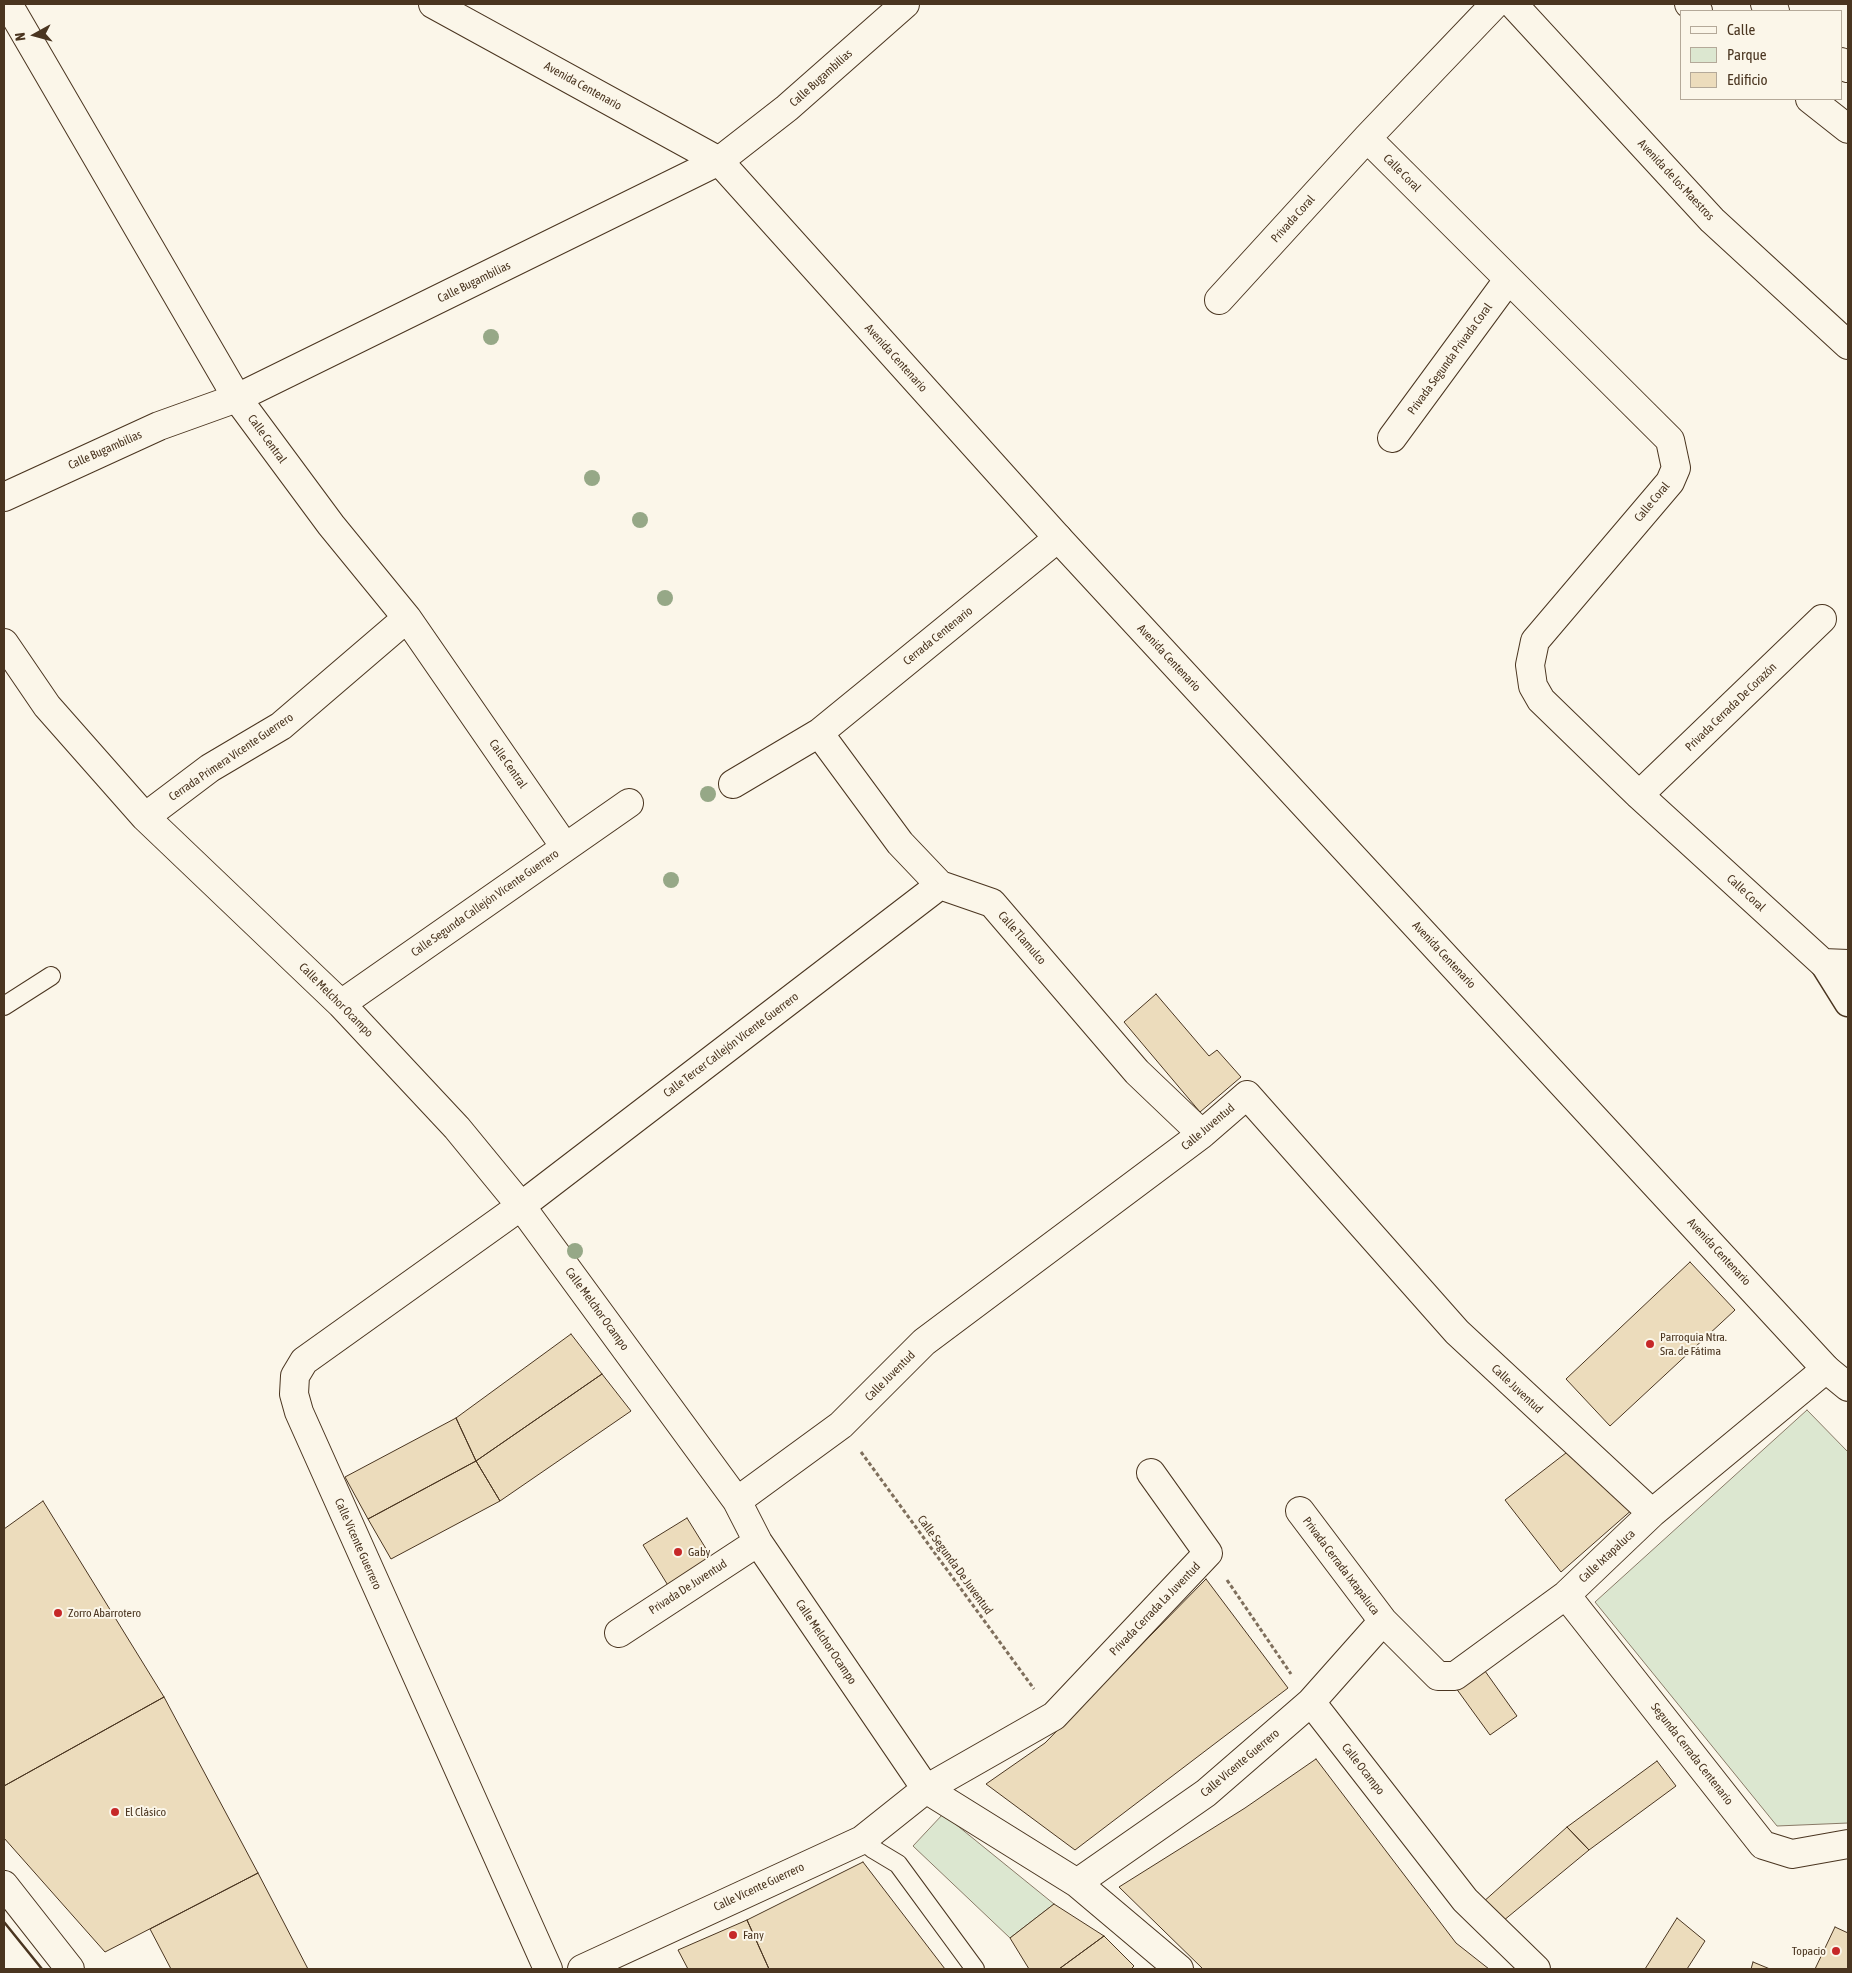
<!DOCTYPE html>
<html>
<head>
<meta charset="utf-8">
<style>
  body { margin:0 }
  #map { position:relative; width:1852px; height:1973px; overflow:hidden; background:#fbf6e9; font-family:"Asap Condensed",sans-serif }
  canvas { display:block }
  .frame { position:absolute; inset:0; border:5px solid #4a3520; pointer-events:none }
  .legend { position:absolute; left:1680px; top:10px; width:162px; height:90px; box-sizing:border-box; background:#fbf6e9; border:1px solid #b4a999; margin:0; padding:6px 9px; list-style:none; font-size:15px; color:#4a3520 }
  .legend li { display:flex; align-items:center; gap:10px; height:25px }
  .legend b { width:25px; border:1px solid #b4a999 }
  .north { position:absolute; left:10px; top:10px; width:50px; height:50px; -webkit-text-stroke:4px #fbf6e9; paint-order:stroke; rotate:263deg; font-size:14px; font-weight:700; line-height:20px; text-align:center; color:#4a3520 }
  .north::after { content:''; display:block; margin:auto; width:18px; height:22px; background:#4a3520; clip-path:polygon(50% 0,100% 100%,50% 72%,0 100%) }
</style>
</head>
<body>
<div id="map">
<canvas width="1852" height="1973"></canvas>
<div class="frame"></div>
<ul class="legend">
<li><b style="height:6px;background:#fbf6e9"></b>Calle</li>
<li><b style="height:14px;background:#dce7d0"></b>Parque</li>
<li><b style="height:14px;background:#ecdcbc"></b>Edificio</li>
</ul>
<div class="north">N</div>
</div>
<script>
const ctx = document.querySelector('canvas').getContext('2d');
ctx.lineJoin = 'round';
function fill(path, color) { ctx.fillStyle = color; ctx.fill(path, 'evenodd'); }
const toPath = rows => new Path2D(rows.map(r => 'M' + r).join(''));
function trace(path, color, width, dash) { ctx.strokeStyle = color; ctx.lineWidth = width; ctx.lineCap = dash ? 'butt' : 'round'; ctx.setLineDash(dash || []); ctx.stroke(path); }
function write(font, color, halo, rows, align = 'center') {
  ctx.font = font + ' "Asap Condensed",sans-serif'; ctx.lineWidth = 4; ctx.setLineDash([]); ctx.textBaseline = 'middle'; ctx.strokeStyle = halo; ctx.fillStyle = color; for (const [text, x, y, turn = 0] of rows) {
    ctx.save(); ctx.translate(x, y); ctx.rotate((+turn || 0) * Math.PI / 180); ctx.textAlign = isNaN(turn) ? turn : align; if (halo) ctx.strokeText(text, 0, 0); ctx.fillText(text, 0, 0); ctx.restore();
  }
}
const green = toPath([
  [1807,1410,1848,1452,1848,1823,1777,1826,1595,1602,1807,1410],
  [943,1814,1054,1904,1010,1938,913,1846,943,1814]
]);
fill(green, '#dce7d0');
trace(green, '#887966', 1);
const building = toPath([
  [1156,994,1209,1056,1217,1050,1241,1077,1200,1112,1124,1022,1156,994],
  [1690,1262,1735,1310,1610,1426,1566,1379,1690,1262],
  [571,1334,602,1374,476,1461,456,1418,571,1334],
  [602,1374,631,1411,500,1501,476,1461,602,1374],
  [456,1418,476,1461,368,1519,345,1477,456,1418],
  [1575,1446,1634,1508,1561,1572,1505,1500,1575,1446],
  [476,1461,500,1501,391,1559,368,1519,476,1461],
  [43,1501,164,1697,4,1786,4,1529,43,1501],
  [687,1518,713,1560,669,1587,643,1545,687,1518],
  [1206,1579,1288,1688,1075,1850,986,1784,1045,1743,1206,1579],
  [1480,1664,1517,1716,1490,1735,1453,1684,1480,1664],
  [164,1697,258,1873,105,1952,4,1838,4,1786,164,1697],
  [1316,1759,1456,1943,1489,1969,1203,1969,1119,1887,1245,1808,1316,1759],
  [1657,1761,1676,1786,1589,1850,1567,1827,1657,1761],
  [1567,1827,1589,1850,1503,1921,1482,1903,1567,1827],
  [863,1862,945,1969,769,1969,747,1920,863,1862],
  [258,1873,308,1969,171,1969,150,1929,258,1873],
  [1054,1904,1104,1936,1059,1969,1029,1969,1010,1938,1054,1904],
  [1677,1918,1705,1941,1687,1969,1645,1969,1677,1918],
  [747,1920,769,1969,688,1969,678,1950,747,1920],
  [1835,1927,1848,1933,1848,1969,1815,1969,1835,1927],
  [1104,1936,1134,1966,1131,1969,1059,1969,1104,1936],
  [1753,1962,1770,1969,1751,1969,1753,1962]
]);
fill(building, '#ecdcbc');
trace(building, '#4a3520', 1);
const service = toPath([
  [4,1006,51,976],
  [862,1840,873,1849,898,1864,975,1969]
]);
const pedestrian = toPath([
  [1823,963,1848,1003]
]);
const minor = toPath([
  [8,4,237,398,331,525,407,618,565,847],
  [1367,138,1670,440,1676,468,1670,482,1535,641,1530,665,1533,686,1541,700,1639,795,1823,963,1848,964],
  [1219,300,1367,138,1495,4],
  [1392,438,1508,280],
  [4,497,159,426,237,398,719,161,787,108,905,4],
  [4,643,47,706,145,817,341,1004,457,1128,521,1206,737,1501,758,1542,926,1789,1077,1883,1179,1969],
  [819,733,900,843,940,885,992,903,1137,1072,1202,1134],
  [733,784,819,733,1058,538],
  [1639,795,1822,619],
  [145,817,210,768,281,726,407,618],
  [341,1004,629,803],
  [737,1501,841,1425,924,1342,1202,1134,1247,1095,1457,1332,1652,1513],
  [1300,1511,1383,1621,1438,1676,1455,1676,1566,1595,1652,1513,1826,1369],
  [1566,1595,1763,1845,1792,1854,1848,1844],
  [619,1633,758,1542],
  [1311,1702,1465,1900,1536,1969],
  [1077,1883,1206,1793,1311,1702,1383,1621],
  [548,1969,299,1412,294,1394,295,1376,304,1361,521,1206,940,885],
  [582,1969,862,1840,926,1789,1054,1716,1208,1553,1151,1473]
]);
const tertiary = toPath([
  [4,1885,70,1969]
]);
const secondary = toPath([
  [433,4,719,161,1058,538,1826,1369,1848,1387],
  [1513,4,1712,220,1848,345]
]);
const primary = toPath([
  [1689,4,1698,11],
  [1765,4,1775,11],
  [1841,62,1848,68],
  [1810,99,1848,129]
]);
trace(service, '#4a3520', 20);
trace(pedestrian, '#4a3520', 29);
trace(minor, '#4a3520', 30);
trace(tertiary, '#4a3520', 30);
trace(secondary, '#4a3520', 30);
trace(primary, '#4a3520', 30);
trace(toPath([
  [861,1452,1034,1689],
  [1227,1580,1291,1674]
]), '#7f6f5c', 3, [4, 2.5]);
trace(service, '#fbf6e9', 18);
trace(pedestrian, '#fbf6e9', 26);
trace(minor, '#fbf6e9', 28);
trace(tertiary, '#fbf6e9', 28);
trace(secondary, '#fbf6e9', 28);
trace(primary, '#fbf6e9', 28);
trace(toPath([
  [4,1922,42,1969]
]), '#4a3520', 2.5);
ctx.fillStyle = '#96a887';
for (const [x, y] of [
  [491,337],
  [592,478],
  [640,520],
  [665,598],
  [708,794],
  [671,880],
  [575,1251]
]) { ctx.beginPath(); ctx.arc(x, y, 8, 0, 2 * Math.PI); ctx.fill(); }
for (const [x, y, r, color] of [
  [1650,1344,5,"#c62828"],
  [678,1552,5,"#c62828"],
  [58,1613,5,"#c62828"],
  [115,1812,5,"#c62828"],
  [733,1935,5,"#c62828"],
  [1836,1951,5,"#c62828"]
]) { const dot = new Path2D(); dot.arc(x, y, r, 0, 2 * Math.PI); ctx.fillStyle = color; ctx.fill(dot); trace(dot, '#fbf6e9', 2); }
write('12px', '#4a3520', '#fbf6e9', [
  ["Calle Bugambilias",821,78,-42],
  ["Avenida Centenario",583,86,29],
  ["Calle Coral",1402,173,45],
  ["Avenida de los Maestros",1676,180,47],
  ["Privada Coral",1293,219,-48],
  ["Calle Bugambilias",474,282,-26],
  ["Avenida Centenario",896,358,48],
  ["Privada Segunda Privada Coral",1450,359,-54],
  ["Calle Central",267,439,54],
  ["Calle Bugambilias",105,450,-24],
  ["Calle Coral",1652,502,-50],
  ["Cerrada Centenario",938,636,-39],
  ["Avenida Centenario",1169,658,47],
  ["Privada Cerrada De Corazón",1731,707,-44],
  ["Cerrada Primera Vicente Guerrero",231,757,-34],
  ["Calle Central",508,764,55],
  ["Calle Coral",1746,893,43],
  ["Calle Segunda Callejón Vicente Guerrero",485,903,-35],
  ["Calle Tlamulco",1022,938,49],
  ["Avenida Centenario",1444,955,47],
  ["Calle Melchor Ocampo",336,1000,45],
  ["Calle Tercer Callejón Vicente Guerrero",731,1045,-37],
  ["Calle Juventud",1208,1127,-40],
  ["Avenida Centenario",1719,1252,47],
  ["Calle Melchor Ocampo",597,1309,54],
  ["Calle Juventud",890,1376,-45],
  ["Calle Juventud",1517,1389,43],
  ["Calle Vicente Guerrero",358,1544,66],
  ["Calle Ixtapaluca",1607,1556,-43],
  ["Calle Segunda De Juventud",955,1565,54],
  ["Privada Cerrada Ixtapaluca",1341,1566,53],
  ["Privada De Juventud",688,1587,-33],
  ["Privada Cerrada La Juventud",1155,1609,-46],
  ["Calle Melchor Ocampo",826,1642,56],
  ["Segunda Cerrada Centenario",1692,1754,52],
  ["Calle Vicente Guerrero",1240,1763,-40],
  ["Calle Ocampo",1363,1769,52],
  ["Calle Vicente Guerrero",759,1887,-25]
]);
write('12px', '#4a3520', '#fbf6e9', [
  ["Parroquia Ntra.",1660,1337],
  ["Sra. de Fátima",1660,1351],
  ["Gaby",688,1552],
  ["Zorro Abarrotero",68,1613],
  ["El Clásico",125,1812],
  ["Fany",743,1935],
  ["Topacio",1826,1951,"right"]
], 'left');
</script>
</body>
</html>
